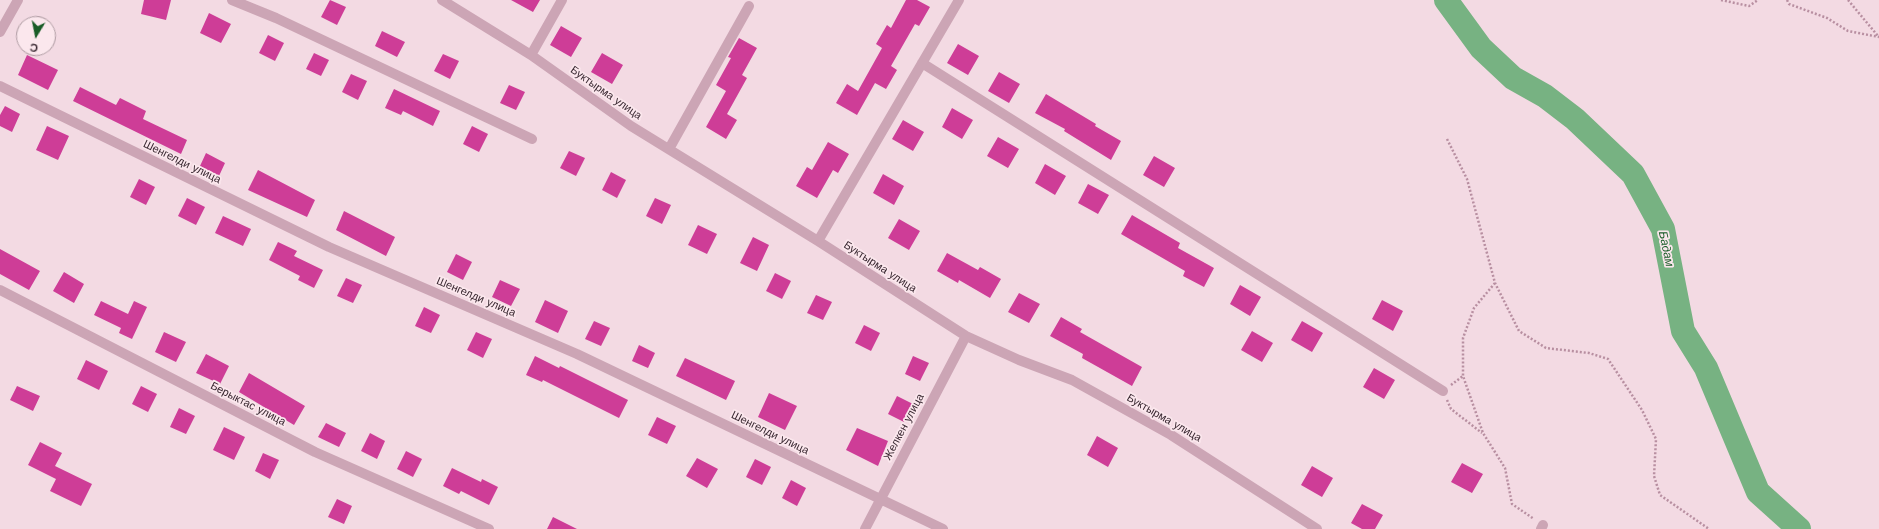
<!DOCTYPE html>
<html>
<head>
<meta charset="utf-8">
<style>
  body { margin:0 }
  #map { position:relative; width:1879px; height:529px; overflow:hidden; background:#f3dae3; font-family:"Work Sans",sans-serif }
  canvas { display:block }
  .north { position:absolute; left:16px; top:16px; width:40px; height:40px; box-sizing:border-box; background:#fbe7ed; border:1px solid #ad9aa1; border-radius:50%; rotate:190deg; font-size:11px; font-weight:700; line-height:16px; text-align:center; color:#382730 }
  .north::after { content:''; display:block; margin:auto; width:14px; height:18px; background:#195c27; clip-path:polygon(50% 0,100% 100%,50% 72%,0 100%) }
</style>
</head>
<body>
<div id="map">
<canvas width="1879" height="529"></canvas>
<div class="north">С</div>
</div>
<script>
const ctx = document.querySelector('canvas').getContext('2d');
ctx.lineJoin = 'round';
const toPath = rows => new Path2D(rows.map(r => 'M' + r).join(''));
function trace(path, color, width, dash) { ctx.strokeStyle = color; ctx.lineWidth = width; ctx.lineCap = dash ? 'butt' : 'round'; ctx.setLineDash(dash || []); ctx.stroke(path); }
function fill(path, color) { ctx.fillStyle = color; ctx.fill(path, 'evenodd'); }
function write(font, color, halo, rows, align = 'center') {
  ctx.font = font + ' "Work Sans",sans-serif'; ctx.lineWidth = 3.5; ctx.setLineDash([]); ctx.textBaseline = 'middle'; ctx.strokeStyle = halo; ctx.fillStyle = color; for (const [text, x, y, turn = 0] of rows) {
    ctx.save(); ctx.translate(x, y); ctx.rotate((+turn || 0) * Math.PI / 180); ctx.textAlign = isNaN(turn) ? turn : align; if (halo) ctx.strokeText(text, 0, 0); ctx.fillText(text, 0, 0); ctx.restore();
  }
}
trace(toPath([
  [1446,0,1481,48,1513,78,1545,96,1575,119,1633,174,1663,229,1683,331,1706,368,1758,492,1799,529]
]), '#77b282', 24);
fill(toPath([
  [144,0,171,0,166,20,141,14],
  [330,0,346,7,337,25,321,17],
  [511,0,540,0,533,12],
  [906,0,917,0,930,7,919,26,915,24,891,66,897,70,886,89,875,83,857,115,836,103,847,84,858,91,882,48,876,44,887,25,891,28],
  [209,13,231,24,221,43,200,33],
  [561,26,582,38,571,57,550,45],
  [382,31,405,42,397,57,375,46],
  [268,35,284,43,275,61,259,53],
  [739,38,757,48,742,75,747,78,727,114,737,120,726,139,706,127,726,91,716,85,731,58,728,57],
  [958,44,979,56,968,75,947,63],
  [314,53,329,60,321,76,306,69],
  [602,53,623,65,612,84,591,72],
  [443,54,459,61,450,79,434,71],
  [27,55,58,70,48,90,18,75],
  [999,72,1020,84,1009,103,988,91],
  [351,74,367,81,358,100,342,92],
  [509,85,525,92,516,110,500,103],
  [80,87,116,105,120,98,146,111,143,119,187,140,181,154,73,101],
  [394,89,440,111,433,126,403,111,401,115,385,108],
  [1046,94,1096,124,1095,126,1121,141,1111,160,1064,131,1065,129,1035,113],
  [5,106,20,114,12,132,0,126,0,115],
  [952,108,973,120,962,139,942,127],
  [903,120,924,132,913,151,892,139],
  [47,126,69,136,58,160,36,150],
  [472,126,488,134,479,152,463,144],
  [998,137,1019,149,1008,168,987,156],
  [828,142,849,154,838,173,833,170,817,198,796,186,807,167,812,170],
  [569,151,585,158,576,176,560,168],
  [206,153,225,163,219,176,200,166],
  [1154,156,1175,168,1164,187,1143,175],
  [1045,164,1066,176,1055,195,1035,183],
  [258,170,315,200,307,217,248,190],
  [611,172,626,180,617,198,602,190],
  [883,174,904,186,894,205,873,193],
  [139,179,155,187,146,205,130,197],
  [1088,184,1109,195,1098,214,1078,203],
  [187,198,205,207,196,225,178,216],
  [655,198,671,205,662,224,646,216],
  [344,211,395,237,386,256,336,230],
  [1132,215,1180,243,1178,248,1214,268,1204,287,1183,276,1185,271,1121,234],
  [223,216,251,229,243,246,215,233],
  [899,219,920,231,909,250,888,238],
  [698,225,717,234,707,254,688,245],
  [753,237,769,245,757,271,740,263],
  [278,242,297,251,294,256,323,270,314,288,298,280,300,276,269,260],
  [0,249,40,271,29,290,0,274],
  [947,253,978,270,980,267,1001,279,990,298,959,280,958,283,937,271],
  [456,254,472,262,463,280,447,272],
  [64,272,84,284,74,303,53,291],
  [775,273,791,281,782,299,766,291],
  [346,278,362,285,353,303,337,296],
  [500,280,520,289,511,306,492,297],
  [1240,285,1261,297,1250,316,1230,304],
  [1019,293,1040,304,1029,323,1008,312],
  [816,295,832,302,823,320,807,313],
  [545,300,568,311,558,333,535,322],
  [1382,300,1403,311,1393,331,1372,319],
  [101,301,128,314,134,301,147,307,132,339,119,333,121,328,94,315],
  [424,307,440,315,431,333,415,326],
  [1061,317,1082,329,1080,332,1142,367,1132,386,1082,358,1083,354,1050,336],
  [594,321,610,328,601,346,585,339],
  [1302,321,1323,333,1312,352,1291,340],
  [864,325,880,333,871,351,855,343],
  [1252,331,1273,343,1262,362,1241,350],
  [164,332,186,342,176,362,155,352],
  [476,332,492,339,483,358,467,350],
  [639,345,655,353,648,368,632,361],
  [206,354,229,366,220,384,196,373],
  [535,356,559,368,560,366,628,400,619,418,543,380,542,382,526,375],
  [913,356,929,363,920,381,905,374],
  [685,358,735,381,726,400,676,376],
  [86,360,108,371,99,390,77,379],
  [1374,368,1395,380,1384,399,1363,387],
  [249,373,305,406,294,425,239,392],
  [17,386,40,396,33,411,10,400],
  [141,386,157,394,148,412,132,404],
  [769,393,797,406,785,430,758,417],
  [897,396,913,404,904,422,888,414],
  [179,408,195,416,186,434,170,427],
  [657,417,676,426,667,444,648,435],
  [326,423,346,433,339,447,318,437],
  [224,427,245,437,234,460,213,450],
  [857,428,888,441,878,466,846,450],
  [370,433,385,441,377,459,361,451],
  [1097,436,1118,448,1108,467,1087,455],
  [40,442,62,453,55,466,92,484,81,506,50,491,56,479,28,465],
  [406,451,422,459,413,477,397,469],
  [263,453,279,460,270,479,255,471],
  [697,458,718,469,707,488,686,476],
  [755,459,771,467,762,485,746,477],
  [1462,463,1483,474,1472,493,1451,482],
  [1312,466,1333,478,1322,497,1301,485],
  [452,468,481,482,482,479,498,487,489,505,461,491,459,494,443,486],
  [791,480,806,488,797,506,782,498],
  [337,499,352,506,344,524,328,517],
  [1362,504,1383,515,1375,529,1362,529,1351,523],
  [553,517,577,529,547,529]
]), '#ce3d97');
trace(toPath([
  [1721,0,1749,6,1758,0],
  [1787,0,1789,4,1827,18,1848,31,1879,37],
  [1848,0,1878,36],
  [1447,139,1467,179,1495,283,1519,331,1546,348,1589,353,1608,359,1642,410,1656,439,1654,476,1660,495,1709,529],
  [1495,283,1474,308,1463,338,1463,376,1483,433,1505,468,1512,504,1534,519],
  [1451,385,1463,376],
  [1447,400,1451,409,1482,433]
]), '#b88fa1', 2.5, [2, 2]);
trace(toPath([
  [232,0,276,18,532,139],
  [442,0,531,55,631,126,818,241,966,336,1019,360,1072,380,1171,435,1317,529],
  [0,32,18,0],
  [531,55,562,0],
  [922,63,1443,391],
  [0,86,329,247,577,354,943,529],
  [669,149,749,6],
  [818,241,959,0],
  [0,290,315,452,489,529],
  [865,529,966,336],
  [1541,529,1543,525]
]), '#cca5b5', 10);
write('11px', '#382730', '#fbe7ed', [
  ["Буктырма улица",606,93,35],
  ["Шенгелди улица",182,162,26],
  ["Буктырма улица",880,267,33],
  ["Шенгелди улица",476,297,23],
  ["Берыктас улица",248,404,27],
  ["Буктырма улица",1164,418,30],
  ["Желкен улица",904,427,-62],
  ["Шенгелди улица",770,433,26]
]);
write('italic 12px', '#195c27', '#fbe7ed', [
  ["Бадам",1666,249,78]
]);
</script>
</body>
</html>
